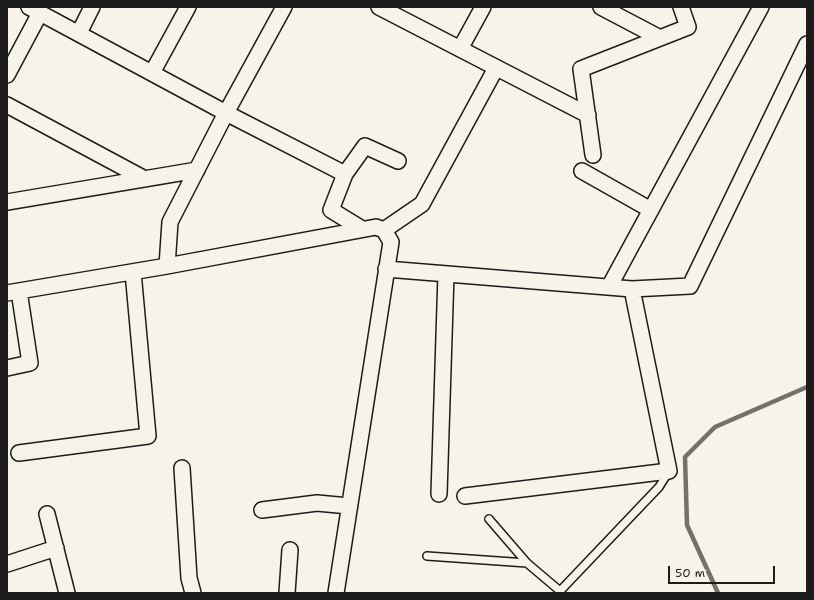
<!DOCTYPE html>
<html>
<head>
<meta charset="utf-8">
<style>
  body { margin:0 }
  #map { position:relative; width:814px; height:600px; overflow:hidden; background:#f7f3e8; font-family:"Shantell Sans",sans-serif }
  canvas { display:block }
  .frame { position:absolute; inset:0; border:8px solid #1c1c1c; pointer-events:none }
  .scale { position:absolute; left:668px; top:566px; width:107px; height:18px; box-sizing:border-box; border:2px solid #1c1c1c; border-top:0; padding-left:5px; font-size:12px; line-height:14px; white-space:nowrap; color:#1c1c1c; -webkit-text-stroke:3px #f7f3e8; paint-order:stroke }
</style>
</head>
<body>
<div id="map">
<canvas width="814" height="600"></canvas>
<div class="frame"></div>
<div class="scale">50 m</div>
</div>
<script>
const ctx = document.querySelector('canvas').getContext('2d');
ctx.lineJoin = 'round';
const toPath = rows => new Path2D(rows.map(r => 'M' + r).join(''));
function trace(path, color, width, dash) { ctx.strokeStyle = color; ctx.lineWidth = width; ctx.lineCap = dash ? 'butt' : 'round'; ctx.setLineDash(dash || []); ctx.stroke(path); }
trace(toPath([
  [718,593,687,525,685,457,715,427,807,387]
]), '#72716c', 4.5);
const service = toPath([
  [489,519,527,563,560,591],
  [427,556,527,563],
  [561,593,560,591,659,487,669,471]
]);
const minor = toPath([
  [29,7,226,113,345,174,331,210,362,229],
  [379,7,588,115],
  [601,7,660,38],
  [79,33,92,7],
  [460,49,483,7],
  [152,73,188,7],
  [7,75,40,13],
  [7,105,145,179],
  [593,155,581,69,688,27,681,7],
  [582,171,651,210],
  [345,174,365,146,398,161],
  [7,202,197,170],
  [384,230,422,204,496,68],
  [167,266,170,222,226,113,284,7],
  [386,269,632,289,690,286,807,44],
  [609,287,761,7],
  [7,293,167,266,376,227,384,230,391,242,336,593],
  [7,368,30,363,19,291],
  [19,453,148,436,133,272],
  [182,468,189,578,193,593],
  [439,494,446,274],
  [465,496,669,471,632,289],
  [262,510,317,503,349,506],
  [47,514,67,593],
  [7,564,56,548],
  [287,593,290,550]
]);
trace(service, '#1c1c1c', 10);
trace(minor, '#1c1c1c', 18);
trace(service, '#f7f3e8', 7);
trace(minor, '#f7f3e8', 15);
</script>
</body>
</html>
